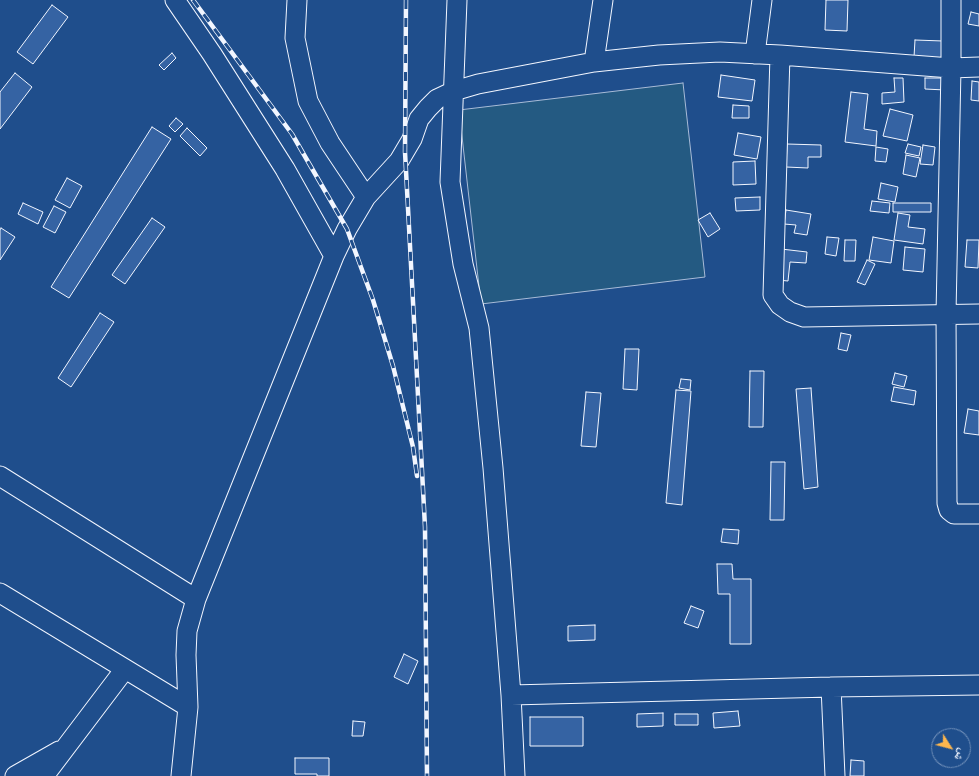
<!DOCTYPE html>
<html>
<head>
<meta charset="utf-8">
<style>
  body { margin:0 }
  #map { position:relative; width:979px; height:776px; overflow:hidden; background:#1f4e8c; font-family:"Nunito Sans","Noto Naskh Arabic",sans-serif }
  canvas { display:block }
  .north { position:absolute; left:931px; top:728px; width:40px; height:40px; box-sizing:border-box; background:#1f4e8c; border:1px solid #7391ba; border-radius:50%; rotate:126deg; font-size:11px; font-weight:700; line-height:16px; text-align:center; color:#f2f6ff }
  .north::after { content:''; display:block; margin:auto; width:14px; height:18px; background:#ffb74d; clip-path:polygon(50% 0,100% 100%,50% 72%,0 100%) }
</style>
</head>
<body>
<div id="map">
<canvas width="979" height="776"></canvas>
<div class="north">ش</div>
</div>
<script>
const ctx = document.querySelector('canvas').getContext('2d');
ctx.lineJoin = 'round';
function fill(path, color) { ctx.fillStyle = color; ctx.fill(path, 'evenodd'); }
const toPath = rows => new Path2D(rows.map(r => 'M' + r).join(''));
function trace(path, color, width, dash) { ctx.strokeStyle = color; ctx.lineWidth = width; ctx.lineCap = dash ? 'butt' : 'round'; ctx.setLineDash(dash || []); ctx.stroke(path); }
const green = toPath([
  [683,83,705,277,481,304,459,110,683,83]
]);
fill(green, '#245a82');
trace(green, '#a8bbd7', 1);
const building = toPath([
  [826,0,848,0,847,31,825,30,826,0],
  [52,5,68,17,33,64,17,52,52,5],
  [971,12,979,14,979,26,968,24,971,12],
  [915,40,943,41,942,58,914,57,915,40],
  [172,53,176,58,164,70,159,65,172,53],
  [15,73,32,87,0,129,0,92,15,73],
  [721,75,755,80,752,101,718,97,721,75],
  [894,78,903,78,904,102,882,104,882,93,895,92,894,78],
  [925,78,945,78,945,90,925,89,925,78],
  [972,81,979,82,979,101,971,100,972,81],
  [851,92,868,94,864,129,877,131,876,146,845,142,851,92],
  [733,105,749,106,749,118,732,118,733,105],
  [890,109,913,115,907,141,883,136,890,109],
  [176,118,183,124,175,132,169,126,176,118],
  [152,127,171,139,69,298,51,287,152,127],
  [187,128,207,148,200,156,180,136,187,128],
  [738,133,761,137,757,159,734,155,738,133],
  [787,144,821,145,821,157,808,157,808,168,786,167,787,144],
  [908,144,921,147,919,156,905,153,908,144],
  [923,145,935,147,933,165,920,164,923,145],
  [876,147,888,149,886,162,875,161,876,147],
  [906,155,920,158,916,177,903,174,906,155],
  [755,161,756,184,733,185,733,162,755,161],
  [67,178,82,186,70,208,55,200,67,178],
  [881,183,898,187,895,202,878,199,881,183],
  [760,197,760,210,736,211,735,198,760,197],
  [872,201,890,203,889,213,870,211,872,201],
  [23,203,43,212,38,224,18,214,23,203],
  [893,203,931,203,931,212,893,212,893,203],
  [54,206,66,212,55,233,43,227,54,206],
  [786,210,811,214,807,235,794,233,796,225,784,224,786,210],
  [710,213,720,229,708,237,698,220,710,213],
  [898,213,910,215,908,227,925,229,923,244,894,240,898,213],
  [152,218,165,227,125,284,112,275,152,218],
  [1,228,15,237,0,260,0,230,1,228],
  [827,237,839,238,836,256,825,254,827,237],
  [873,237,894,241,891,263,869,260,873,237],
  [845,240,856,240,855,261,844,261,845,240],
  [967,240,979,240,978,268,965,267,967,240],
  [905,247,925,249,923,272,903,270,905,247],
  [781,249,807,252,806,263,790,262,788,281,778,280,781,249],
  [867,260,875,264,865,285,857,282,867,260],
  [100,313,114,322,71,387,58,378,100,313],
  [841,333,851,335,847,351,838,349,841,333],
  [625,349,639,349,637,390,623,389,625,349],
  [750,371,764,371,763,427,749,427,750,371],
  [895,373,907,376,904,387,892,384,895,373],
  [681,379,691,380,690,390,679,388,681,379],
  [894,387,916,391,914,405,891,401,894,387],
  [811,388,818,487,804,489,796,389,811,388],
  [676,390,691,391,682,505,666,503,676,390],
  [586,392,601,393,596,447,581,446,586,392],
  [968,409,979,411,979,435,964,433,968,409],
  [771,462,785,462,784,520,770,520,771,462],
  [723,529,739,530,738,544,721,542,723,529],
  [717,564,732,564,733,579,751,579,751,644,730,644,730,594,718,594,717,564],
  [691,606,704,611,698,628,684,623,691,606],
  [595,625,595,640,568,641,568,626,595,625],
  [404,654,418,661,408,684,394,677,404,654],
  [738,711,740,726,714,728,713,713,738,711],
  [663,713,663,726,637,727,637,714,663,713],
  [675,714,698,714,698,725,675,725,675,714],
  [530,717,583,717,583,746,530,746,530,717],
  [353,721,365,722,363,736,352,736,353,721],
  [295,758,329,758,329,776,317,776,317,774,295,774,295,758],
  [851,760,864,761,864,776,850,776,851,760]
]);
fill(building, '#3563a3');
trace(building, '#f2f6ff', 1);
const minor = toPath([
  [175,0,212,54,285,169,334,256],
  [297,0,295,38,308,101,330,143,366,197],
  [457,0,450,182,463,264,479,328,493,468,511,695,515,776],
  [951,0,951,68,946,314,947,503,949,510,954,514,979,514],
  [755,54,762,0],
  [780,55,773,295,780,305,790,312,804,317,979,314],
  [594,62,603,0],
  [0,476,196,599],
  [0,593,188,707,181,776],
  [831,687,835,776],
  [511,695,831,687,979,685],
  [188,707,186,655,187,631,196,599,334,256,347,229,366,197,399,161,412,139,419,119,428,108,437,99,454,91,478,84,594,62,659,55,720,52,780,55,951,68,979,67],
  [15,776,59,751],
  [44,776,125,669]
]);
trace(minor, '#f2f6ff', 21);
trace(minor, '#1f4e8c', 19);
const rail = toPath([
  [193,0,292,134,347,229,373,300,393,366,413,447,417,476],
  [406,0,405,152,425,527,427,776]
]);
trace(rail, '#f2f6ff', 4.5);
trace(rail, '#1f4e8c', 3, [9]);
</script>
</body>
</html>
